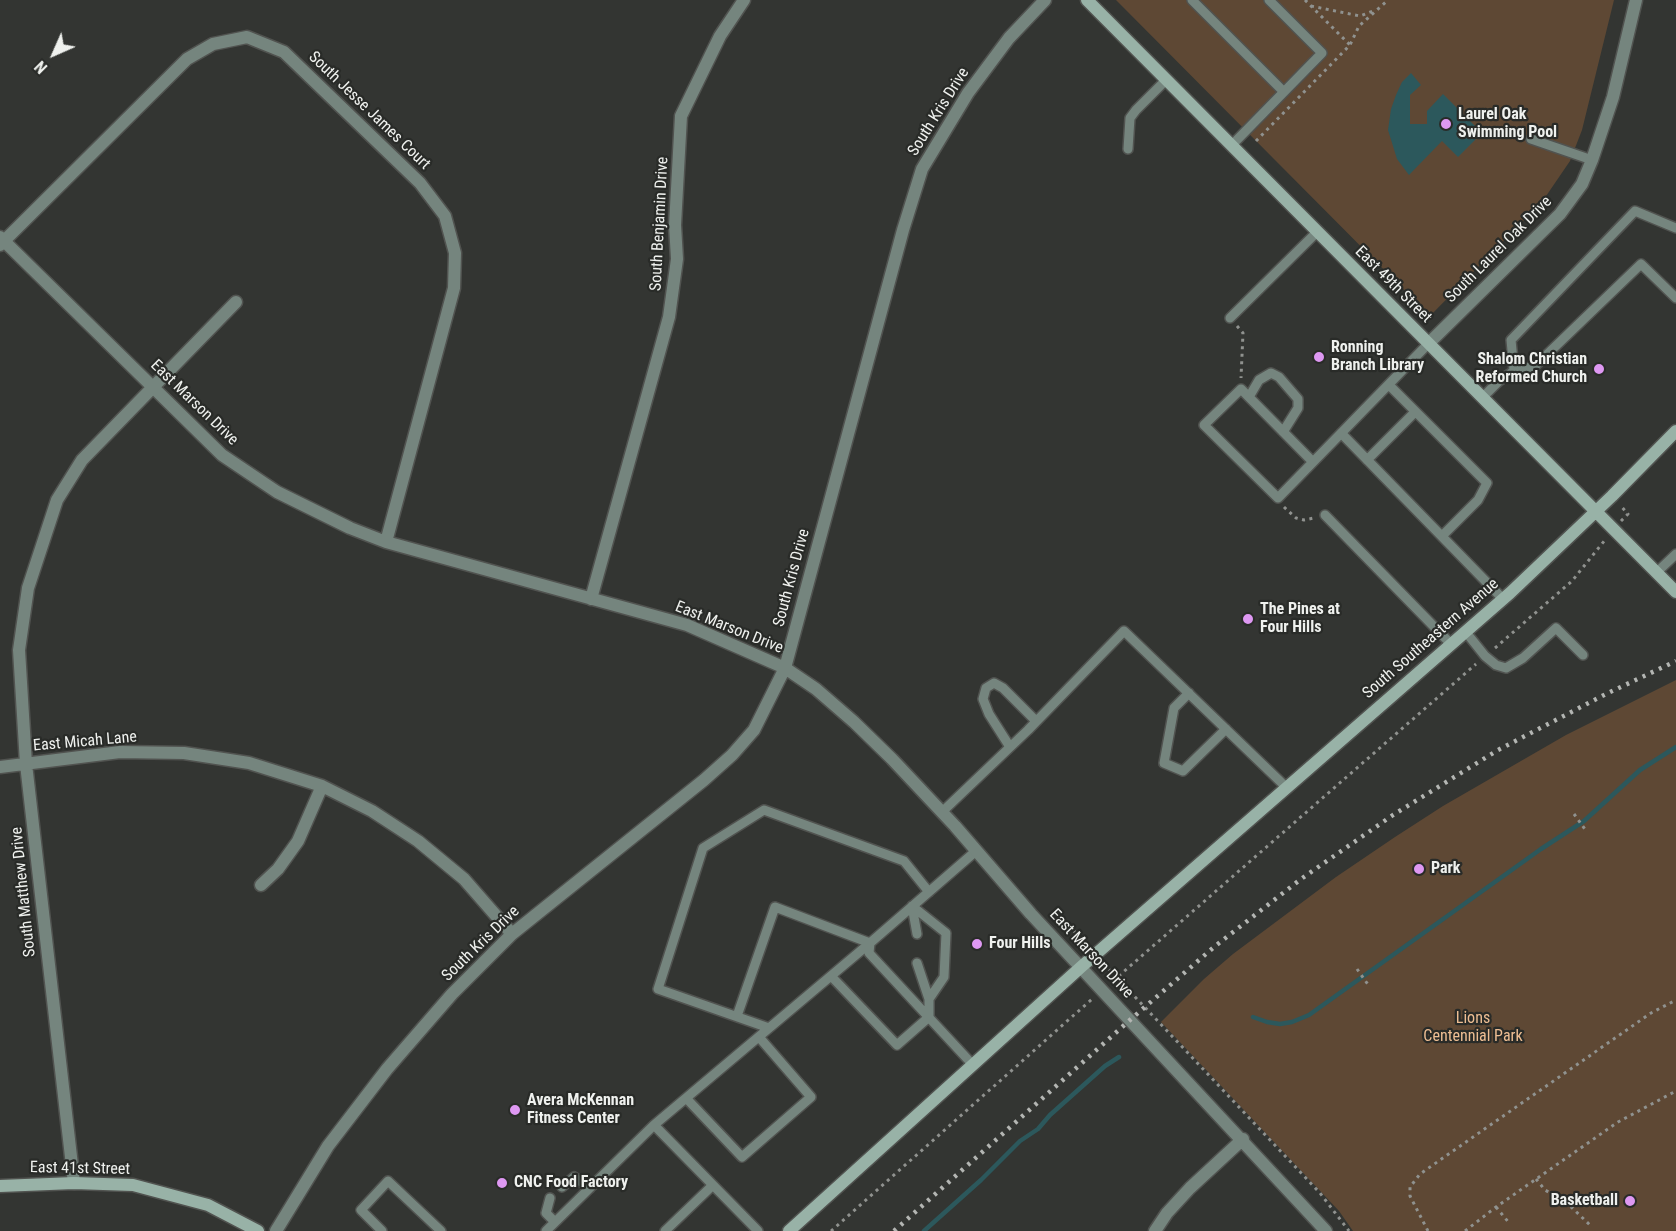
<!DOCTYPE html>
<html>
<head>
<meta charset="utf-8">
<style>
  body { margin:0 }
  #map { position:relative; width:1676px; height:1231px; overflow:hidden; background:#333532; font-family:"Roboto Condensed",sans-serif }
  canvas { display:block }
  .north { position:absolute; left:24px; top:24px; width:60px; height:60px; -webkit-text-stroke:4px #292b28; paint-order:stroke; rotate:225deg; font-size:16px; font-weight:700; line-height:24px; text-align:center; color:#eff1ee }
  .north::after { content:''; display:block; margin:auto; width:21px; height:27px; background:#eff1ee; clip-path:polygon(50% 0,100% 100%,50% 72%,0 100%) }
</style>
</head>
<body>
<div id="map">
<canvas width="1676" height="1231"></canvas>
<div class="north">N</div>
</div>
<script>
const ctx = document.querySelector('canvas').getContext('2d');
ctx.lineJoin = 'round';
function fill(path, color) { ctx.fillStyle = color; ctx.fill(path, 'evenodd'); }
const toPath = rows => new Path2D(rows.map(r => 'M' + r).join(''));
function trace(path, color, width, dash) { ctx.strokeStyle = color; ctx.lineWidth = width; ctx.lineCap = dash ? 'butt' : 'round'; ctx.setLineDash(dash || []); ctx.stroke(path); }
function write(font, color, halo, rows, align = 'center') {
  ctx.font = font + ' "Roboto Condensed",sans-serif'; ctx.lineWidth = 4.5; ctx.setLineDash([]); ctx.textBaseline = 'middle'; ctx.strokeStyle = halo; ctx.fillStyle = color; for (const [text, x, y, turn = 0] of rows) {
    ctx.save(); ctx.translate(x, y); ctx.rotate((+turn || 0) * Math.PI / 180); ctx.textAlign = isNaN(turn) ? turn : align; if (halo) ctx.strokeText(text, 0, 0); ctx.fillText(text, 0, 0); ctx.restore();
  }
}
fill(toPath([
  [1116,0,1614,0,1582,130,1570,161,1542,202,1430,316],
  [1676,680,1676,1231,1353,1231,1339,1211,1161,1022,1204,979,1233,954,1336,877,1395,837,1443,806,1566,735]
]), '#5e4834');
fill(toPath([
  [1411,73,1421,85,1410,95,1410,124,1427,124,1427,111,1443,94,1482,133,1458,157,1442,141,1409,175,1397,159,1388,130,1391,109,1396,95,1402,82]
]), '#2c585c');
trace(toPath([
  [1253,1017,1267,1022,1280,1024,1292,1022,1309,1015,1541,849,1584,821,1640,770,1676,747],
  [924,1231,981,1180,1020,1141,1038,1129,1050,1115,1105,1066,1119,1057]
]), '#2c585c', 4.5);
const lane = toPath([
  [1192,0,1284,92],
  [1531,139,1592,160],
  [1231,146,1322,53,1269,0],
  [1128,149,1130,118,1136,110,1166,80],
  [1230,318,1317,232],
  [1514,371,1511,340,1635,211,1676,228],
  [1389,385,1487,483,1478,500,1442,536],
  [1249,397,1259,380,1271,373,1279,377,1298,399,1298,408,1283,432],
  [1482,398,1499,381,1514,371,1535,366,1641,264,1676,298],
  [1341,433,1503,599],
  [1367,460,1415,412],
  [1313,462,1241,389,1204,425,1278,498,1428,344],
  [1325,515,1451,644],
  [1656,573,1676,554],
  [1465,631,1485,656,1496,665,1506,668,1523,658,1556,628,1583,655],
  [1189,693,1174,708,1164,763,1183,771,1226,729],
  [1010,747,989,714,983,699,986,688,994,683,1003,688,1036,721],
  [942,812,1028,730,1124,631,1287,788],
  [912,906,946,933,944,977,929,999],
  [912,906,917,934],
  [831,976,897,1045,929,1017,929,999,917,963],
  [737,1016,775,907,870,943,654,1125,758,1231],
  [769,1028,658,989,703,848,764,810,904,861,929,892],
  [973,1065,869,953,870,943,976,851],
  [686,1098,742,1157,811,1097,759,1037],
  [562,1187,574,1177,590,1188],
  [550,1198,546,1213,555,1222],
  [382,1231,361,1210,388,1181,441,1231],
  [546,1231,654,1125],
  [665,1231,713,1185]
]);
const street = toPath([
  [0,237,222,455,277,492,350,528,386,542,687,625,785,668,816,689,854,722,892,759,955,826,1031,914,1326,1231],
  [0,245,187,59,213,44,247,37,284,52,420,183,445,216,455,253,454,288,386,542],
  [1428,344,1560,214,1582,184,1592,160,1613,97,1636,0],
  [591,599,669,317,677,259,675,225,681,116,720,36,744,0],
  [0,767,120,752,184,753,249,763,322,786,372,811,418,841,464,879,512,934],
  [261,885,278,869,298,841,322,786],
  [74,1183,26,764,19,650,28,588,57,500,82,460,236,302],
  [276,1231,328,1146,387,1069,452,994,512,934,704,780,732,755,754,730,785,668,903,230,922,169,968,93,1009,38,1045,0],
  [1155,1231,1167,1213,1190,1188,1243,1139]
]);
const secondary = toPath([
  [1087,0,1676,592],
  [0,1186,74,1183,133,1185,208,1205,258,1231],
  [789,1231,1081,967,1510,593,1612,496,1676,431]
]);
trace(lane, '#515350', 12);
trace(street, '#515350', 15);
trace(secondary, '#515350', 15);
trace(toPath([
  [1305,0,1350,45],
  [1311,6,1360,16,1373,11],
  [1256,141,1350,45,1359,26,1388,0],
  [1237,326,1243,333,1241,378],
  [1284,507,1296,518,1304,520,1314,518],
  [1621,521,1628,514,1621,506],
  [1495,648,1572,581,1605,540],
  [1574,814,1587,832],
  [1074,931,1087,946],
  [1104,964,1320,1193,1349,1231],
  [1357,969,1369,986],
  [1113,981,1476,664],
  [1536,1179,1545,1190,1566,1202,1591,1226],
  [1496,1207,1510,1224],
  [831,1231,1092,999],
  [1428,1231,1410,1196,1410,1187,1420,1174,1651,1013,1676,1000],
  [1465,1231,1496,1207,1618,1122,1676,1091]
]), '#90928f', 3, [3, 4.5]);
trace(lane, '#75857e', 9);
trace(street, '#75857e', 12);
trace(secondary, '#98b2a7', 12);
trace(toPath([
  [894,1231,1130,1020,1214,947,1301,879,1393,815,1498,750,1606,694,1676,661]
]), '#b4b6b3', 4.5, [3, 6]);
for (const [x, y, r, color] of [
  [1446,124,6,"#de98f2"],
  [1319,357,6,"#de98f2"],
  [1599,369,6,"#de98f2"],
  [1248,619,6,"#de98f2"],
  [1419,869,6,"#de98f2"],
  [977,944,6,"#de98f2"],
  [515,1110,6,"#de98f2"],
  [502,1183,6,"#de98f2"],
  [1630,1201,6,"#de98f2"]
]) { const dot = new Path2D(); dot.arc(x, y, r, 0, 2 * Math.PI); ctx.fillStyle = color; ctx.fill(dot); trace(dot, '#292b28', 2); }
write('16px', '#eff1ee', '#292b28', [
  ["South Jesse James Court",369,111,44],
  ["South Kris Drive",939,112,-58],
  ["South Benjamin Drive",660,224,-87],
  ["South Laurel Oak Drive",1499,250,-45],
  ["East 49th Street",1393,285,45],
  ["East Marson Drive",194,403,44],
  ["South Kris Drive",792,578,-75],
  ["East Marson Drive",729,628,22],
  ["South Southeastern Avenue",1431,639,-41],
  ["East Micah Lane",85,742,-5],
  ["South Matthew Drive",24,892,-96],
  ["South Kris Drive",481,944,-44],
  ["East Marson Drive",1091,954,47],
  ["East 41st Street",80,1169,1]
]);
write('bold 16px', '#eff1ee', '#292b28', [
  ["Laurel Oak",1458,115],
  ["Swimming Pool",1458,133],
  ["Ronning",1331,348],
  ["Branch Library",1331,366],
  ["Shalom Christian",1587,360,"right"],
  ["Reformed Church",1587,378,"right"],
  ["The Pines at",1260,610],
  ["Four Hills",1260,628],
  ["Park",1431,869],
  ["Four Hills",989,944],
  ["Avera McKennan",527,1101],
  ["Fitness Center",527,1119],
  ["CNC Food Factory",514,1183],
  ["Basketball",1618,1201,"right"]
], 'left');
write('16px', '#eebe93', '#292b28', [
  ["Lions",1473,1019],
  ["Centennial Park",1473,1037]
]);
</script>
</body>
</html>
